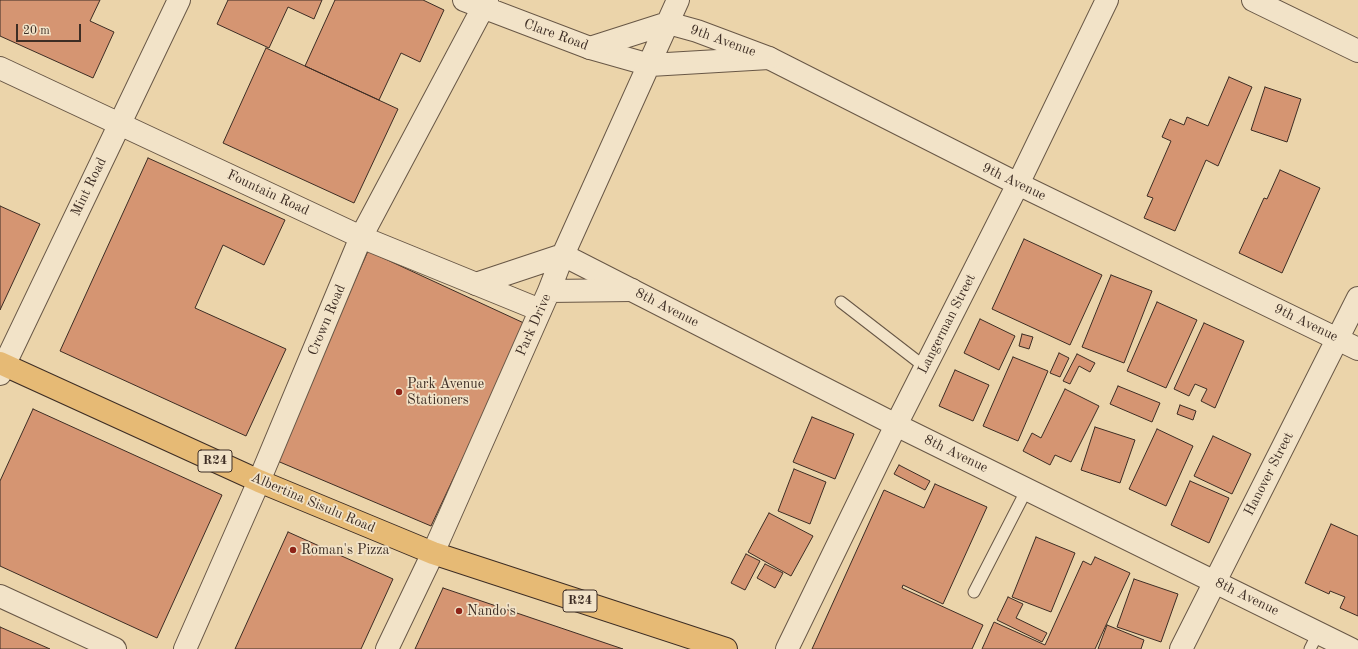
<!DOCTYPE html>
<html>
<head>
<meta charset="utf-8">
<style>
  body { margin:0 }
  #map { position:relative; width:1358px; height:649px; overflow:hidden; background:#ebd4aa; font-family:"Old Standard TT",serif }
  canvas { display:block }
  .scale { position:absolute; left:16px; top:24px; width:65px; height:18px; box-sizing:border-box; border:2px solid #3d2d24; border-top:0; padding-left:5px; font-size:12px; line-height:14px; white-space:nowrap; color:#3d2d24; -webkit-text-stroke:3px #f2e3c8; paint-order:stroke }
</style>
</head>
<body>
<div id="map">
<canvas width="1358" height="649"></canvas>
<div class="scale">20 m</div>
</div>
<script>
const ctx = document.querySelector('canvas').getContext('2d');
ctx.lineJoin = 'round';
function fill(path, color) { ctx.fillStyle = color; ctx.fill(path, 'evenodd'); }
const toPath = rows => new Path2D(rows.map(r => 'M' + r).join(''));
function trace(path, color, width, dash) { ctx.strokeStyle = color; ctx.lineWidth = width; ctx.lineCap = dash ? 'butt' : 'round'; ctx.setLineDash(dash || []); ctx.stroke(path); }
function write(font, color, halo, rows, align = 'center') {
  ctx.font = font + ' "Old Standard TT",serif'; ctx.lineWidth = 3.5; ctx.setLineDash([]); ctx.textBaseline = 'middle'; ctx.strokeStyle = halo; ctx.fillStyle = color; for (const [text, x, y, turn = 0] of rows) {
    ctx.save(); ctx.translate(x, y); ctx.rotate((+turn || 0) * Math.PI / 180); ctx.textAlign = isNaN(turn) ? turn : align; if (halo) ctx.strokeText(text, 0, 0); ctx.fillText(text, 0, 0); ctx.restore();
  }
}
const building = toPath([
  [0,0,100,0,90,21,114,32,93,78,0,36,0,0],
  [228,0,322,0,314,19,288,7,269,48,217,24,228,0],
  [335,0,423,0,444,10,420,62,401,53,379,100,305,66,335,0],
  [266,48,398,109,354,203,223,143,266,48],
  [1229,77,1252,87,1218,166,1206,160,1175,231,1144,218,1153,198,1147,196,1171,141,1162,137,1170,119,1184,125,1187,117,1208,126,1229,77],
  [1265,87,1301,99,1287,142,1251,130,1265,87],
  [148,158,285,220,264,265,223,245,195,308,286,349,246,436,60,351,148,158],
  [1280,170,1320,188,1282,273,1239,253,1264,198,1267,199,1280,170],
  [0,206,40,224,0,310,0,206],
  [1024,239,1102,275,1070,345,992,309,1024,239],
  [368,251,526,324,431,526,275,460,368,251],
  [1111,275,1152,291,1124,363,1082,347,1111,275],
  [1157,302,1197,320,1166,388,1127,371,1157,302],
  [980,319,1015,336,999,370,964,353,980,319],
  [1204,323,1244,341,1215,408,1201,401,1207,389,1195,384,1189,396,1174,389,1204,323],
  [1022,334,1033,337,1029,349,1019,346,1022,334],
  [1059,353,1069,358,1060,377,1050,373,1059,353],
  [1077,354,1095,363,1090,372,1079,366,1070,384,1063,381,1077,354],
  [1013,357,1048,371,1018,441,983,426,1013,357],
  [955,370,989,385,973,421,939,406,955,370],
  [1118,386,1160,403,1152,422,1110,404,1118,386],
  [1065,389,1099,406,1071,462,1055,455,1050,465,1023,451,1032,433,1041,438,1065,389],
  [1180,405,1196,411,1193,420,1177,414,1180,405],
  [33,409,222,495,157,638,0,566,0,481,33,409],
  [812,417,854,434,835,479,793,462,812,417],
  [1095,427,1135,440,1120,483,1081,470,1095,427],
  [1157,429,1193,446,1166,506,1129,489,1157,429],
  [1213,436,1251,454,1232,494,1194,476,1213,436],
  [899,465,930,481,925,490,894,474,899,465],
  [794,469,826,482,810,524,778,511,794,469],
  [1190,481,1229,498,1209,543,1171,525,1190,481],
  [935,484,987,507,943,604,903,585,902,588,983,625,972,649,812,649,884,490,924,508,935,484],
  [769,513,813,536,791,576,748,552,769,513],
  [1331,524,1358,536,1358,616,1340,608,1345,597,1330,591,1329,594,1305,583,1331,524],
  [288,532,393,579,361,649,235,649,288,532],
  [1036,537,1075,553,1051,612,1012,597,1036,537],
  [746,554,760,561,745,590,731,583,746,554],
  [1095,557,1130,573,1095,649,982,649,994,622,1045,645,1083,561,1091,565,1095,557],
  [765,564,783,573,775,588,757,578,765,564],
  [1134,579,1178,594,1161,642,1117,627,1134,579],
  [443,588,623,649,415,649,443,588],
  [1008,597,1023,604,1016,618,1047,633,1042,642,997,620,1008,597],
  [1107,625,1144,640,1141,649,1098,649,1107,625],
  [0,627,50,649,0,649,0,627]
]);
fill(building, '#d59572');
trace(building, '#3d2d24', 1);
const service = toPath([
  [841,302,925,367],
  [974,592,1027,489],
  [1310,649,1318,633]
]);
const minor = toPath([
  [464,0,590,48,650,65],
  [1253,0,1358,51],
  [668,23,697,31,769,58,1018,184,1358,349],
  [0,68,361,237,540,310],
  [563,255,896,425,1351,649],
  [0,374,179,0],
  [0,596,115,649],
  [185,649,259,481,361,237,487,0],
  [787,649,896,425,1018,184,1107,0],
  [1181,649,1358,298]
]);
const tertiary = toPath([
  [590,48,668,23],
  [650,65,769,58],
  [476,284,563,255],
  [549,291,632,290],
  [387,649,433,553,549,291,563,255,678,0]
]);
const primary = toPath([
  [0,363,259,481,433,553,726,649]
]);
trace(service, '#685746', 13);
trace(minor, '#685746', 24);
trace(tertiary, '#685746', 24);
trace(primary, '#3d2d24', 24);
trace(service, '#f2e3c8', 11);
trace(minor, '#f2e3c8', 22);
trace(tertiary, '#f2e3c8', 22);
trace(primary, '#e6ba75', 22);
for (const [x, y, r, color] of [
  [399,392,4,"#8f2418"],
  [293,550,4,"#8f2418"],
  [459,611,4,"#8f2418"]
]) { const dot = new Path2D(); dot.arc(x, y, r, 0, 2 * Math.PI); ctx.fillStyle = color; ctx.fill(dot); trace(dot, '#f2e3c8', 1.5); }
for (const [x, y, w] of [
  [215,461,34],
  [580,601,34]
]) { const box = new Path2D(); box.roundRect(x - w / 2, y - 11, w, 22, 3); ctx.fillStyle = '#f2e3c8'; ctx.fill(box); trace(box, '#3d2d24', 1); }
write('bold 13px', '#3d2d24', null, [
  ["R24",215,461],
  ["R24",580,601]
]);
write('14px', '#3d2d24', '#f2e3c8', [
  ["Clare Road",556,35,20],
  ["9th Avenue",723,41,20],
  ["9th Avenue",1014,182,26],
  ["Mint Road",89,187,-64],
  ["Fountain Road",268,193,25],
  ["8th Avenue",667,308,27],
  ["Crown Road",327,320,-67],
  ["9th Avenue",1306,323,26],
  ["Langerman Street",947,324,-63],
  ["Park Drive",534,325,-66],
  ["8th Avenue",956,454,26],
  ["Hanover Street",1269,474,-63],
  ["Albertina Sisulu Road",313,503,23],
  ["8th Avenue",1247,597,26]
]);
write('14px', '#3d2d24', '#f2e3c8', [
  ["Park Avenue",407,384],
  ["Stationers",407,400],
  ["Roman's Pizza",301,550],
  ["Nando's",467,611]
], 'left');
</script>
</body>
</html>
